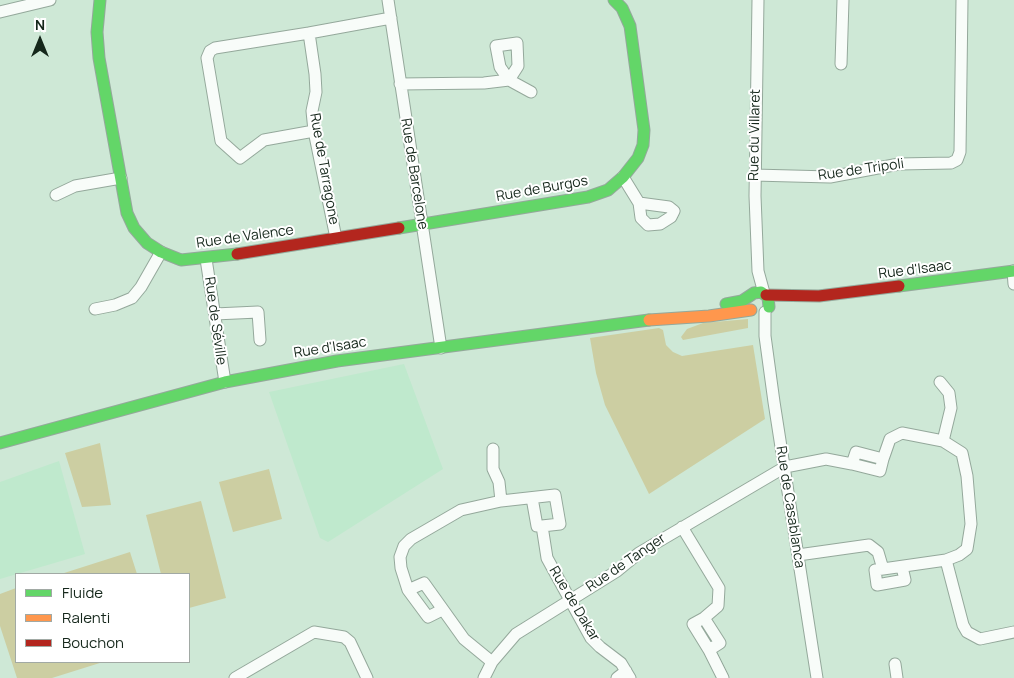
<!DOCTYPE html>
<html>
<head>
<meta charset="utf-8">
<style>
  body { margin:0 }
  #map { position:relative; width:1014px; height:678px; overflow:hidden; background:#cee8d6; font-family:Manrope,sans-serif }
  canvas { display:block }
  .legend { position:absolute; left:15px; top:573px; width:175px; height:90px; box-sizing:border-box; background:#fff; border:1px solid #a1a9a4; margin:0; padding:6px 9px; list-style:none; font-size:15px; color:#15271b }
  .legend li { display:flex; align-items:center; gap:10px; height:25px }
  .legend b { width:25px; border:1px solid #a1a9a4 }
  .north { position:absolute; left:15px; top:15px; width:50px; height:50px; -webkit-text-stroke:4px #fff; paint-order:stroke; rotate:0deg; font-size:14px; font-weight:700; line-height:20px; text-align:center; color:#15271b }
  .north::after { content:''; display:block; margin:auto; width:18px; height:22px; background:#15271b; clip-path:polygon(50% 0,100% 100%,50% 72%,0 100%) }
</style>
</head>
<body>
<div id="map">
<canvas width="1014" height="678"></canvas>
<ul class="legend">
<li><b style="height:6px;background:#63d668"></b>Fluide</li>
<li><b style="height:6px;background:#ff974d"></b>Ralenti</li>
<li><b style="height:6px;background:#b3261e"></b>Bouchon</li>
</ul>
<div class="north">N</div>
</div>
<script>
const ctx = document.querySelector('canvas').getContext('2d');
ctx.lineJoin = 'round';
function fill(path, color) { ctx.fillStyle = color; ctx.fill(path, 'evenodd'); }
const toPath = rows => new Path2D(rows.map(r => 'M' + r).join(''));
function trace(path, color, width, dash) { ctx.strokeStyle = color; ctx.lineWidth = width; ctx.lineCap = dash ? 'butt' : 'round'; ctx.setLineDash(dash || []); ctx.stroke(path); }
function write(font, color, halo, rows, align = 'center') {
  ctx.font = font + ' Manrope,sans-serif'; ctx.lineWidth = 4; ctx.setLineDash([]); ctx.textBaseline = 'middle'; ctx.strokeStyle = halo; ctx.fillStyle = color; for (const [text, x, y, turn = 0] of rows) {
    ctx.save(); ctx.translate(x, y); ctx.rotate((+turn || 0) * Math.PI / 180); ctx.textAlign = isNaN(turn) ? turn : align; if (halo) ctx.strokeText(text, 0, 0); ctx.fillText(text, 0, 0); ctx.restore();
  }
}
fill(toPath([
  [404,364,443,469,328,542,320,538,269,392],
  [59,461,85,554,0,579,0,482]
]), '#bfe9cd');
fill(toPath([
  [748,319,748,328,683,340,681,337,687,329,703,323],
  [659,328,663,330,666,345,673,352,682,356,753,345,765,419,649,494,605,405,596,373,590,338],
  [100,443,111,505,82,507,65,453],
  [269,469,282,519,233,532,219,482],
  [201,501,226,598,189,608,189,574,161,574,146,515],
  [130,552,137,574,61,574],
  [16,588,16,662,103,662,52,678,17,678,0,626,0,594]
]), '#cccea2');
const street = toPath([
  [388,0,441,348],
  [758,0,755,196,758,271,764,293],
  [0,12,50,0],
  [309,33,215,48,210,51,207,58,221,141,240,158,264,140,314,131],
  [517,43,518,66,509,80,500,67,496,46,517,43],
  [841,64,843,0],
  [400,84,484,83,509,80,531,92],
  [754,175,830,177,899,164,951,163,957,160,960,152,962,0],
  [623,177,639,203,641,218,648,225,660,224,671,217,674,211,669,207,639,203],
  [56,195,75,186,121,178],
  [336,238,314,131,312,111,316,92,315,74,309,33,391,18],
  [206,259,225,382],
  [1013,271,1014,284],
  [95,309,115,305,132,298,141,287,161,252],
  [765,312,765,336,774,402,817,678],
  [215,314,258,312,260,340],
  [940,382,949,393,951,408,943,441],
  [493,449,493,469,499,482,501,501],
  [852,464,880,471,883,459],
  [532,498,537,526,542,526],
  [682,527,719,588,718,606,704,618,720,643,709,650,723,678],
  [946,560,963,625,967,632,980,639,1014,632],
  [883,569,875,570,877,585,905,580,902,567],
  [408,590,428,617,442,610],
  [704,618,693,624,709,650],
  [492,662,464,639,424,583,408,590,401,568,400,557,404,546,411,539,461,510,501,501,555,495,560,524,542,526,547,558,591,638,600,647,621,663,630,678],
  [895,664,897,678],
  [235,678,314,632,344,637,350,642,367,678],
  [484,678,492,662,516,634,617,571,639,553,785,467,826,459,852,464,856,452,883,459,890,439,902,433,943,441,962,453,967,476,971,524,967,549,959,555,946,560,883,569,878,552,869,545,798,555],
  [617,678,626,671]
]);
const fast = toPath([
  [100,0,97,32,99,58,127,213,134,228,147,243,161,252,181,260,237,254],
  [399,228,588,197,608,190,623,177,638,158,643,145,644,130,630,26,622,8,614,0],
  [899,286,1014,271],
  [726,304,742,301,754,293,761,292,768,297,769,307],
  [0,443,225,382,337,361,649,320]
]);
const slow = toPath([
  [649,320,709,316,751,310]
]);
const jam = toPath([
  [237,254,399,228],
  [766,295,819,296,899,286]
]);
trace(street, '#94a89b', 13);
trace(fast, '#94a89b', 13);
trace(slow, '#94a89b', 13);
trace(jam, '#94a89b', 13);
trace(street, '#f8fcf9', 11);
trace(fast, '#63d668', 11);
trace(slow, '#ff974d', 11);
trace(jam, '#b3261e', 11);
write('14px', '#15271b', '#fff', [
  ["Rue du Villaret",755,135,-89],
  ["Rue de Tarragone",324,169,80],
  ["Rue de Tripoli",861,170,-8],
  ["Rue de Barcelone",414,174,81],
  ["Rue de Burgos",542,189,-10],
  ["Rue de Valence",245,237,-8],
  ["Rue d'Isaac",915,270,-7],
  ["Rue de Séville",215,321,82],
  ["Rue d'Isaac",330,348,-9],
  ["Rue de Casablanca",790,507,81],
  ["Rue de Tanger",626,563,-34],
  ["Rue de Dakar",574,604,59]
]);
</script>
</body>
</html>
